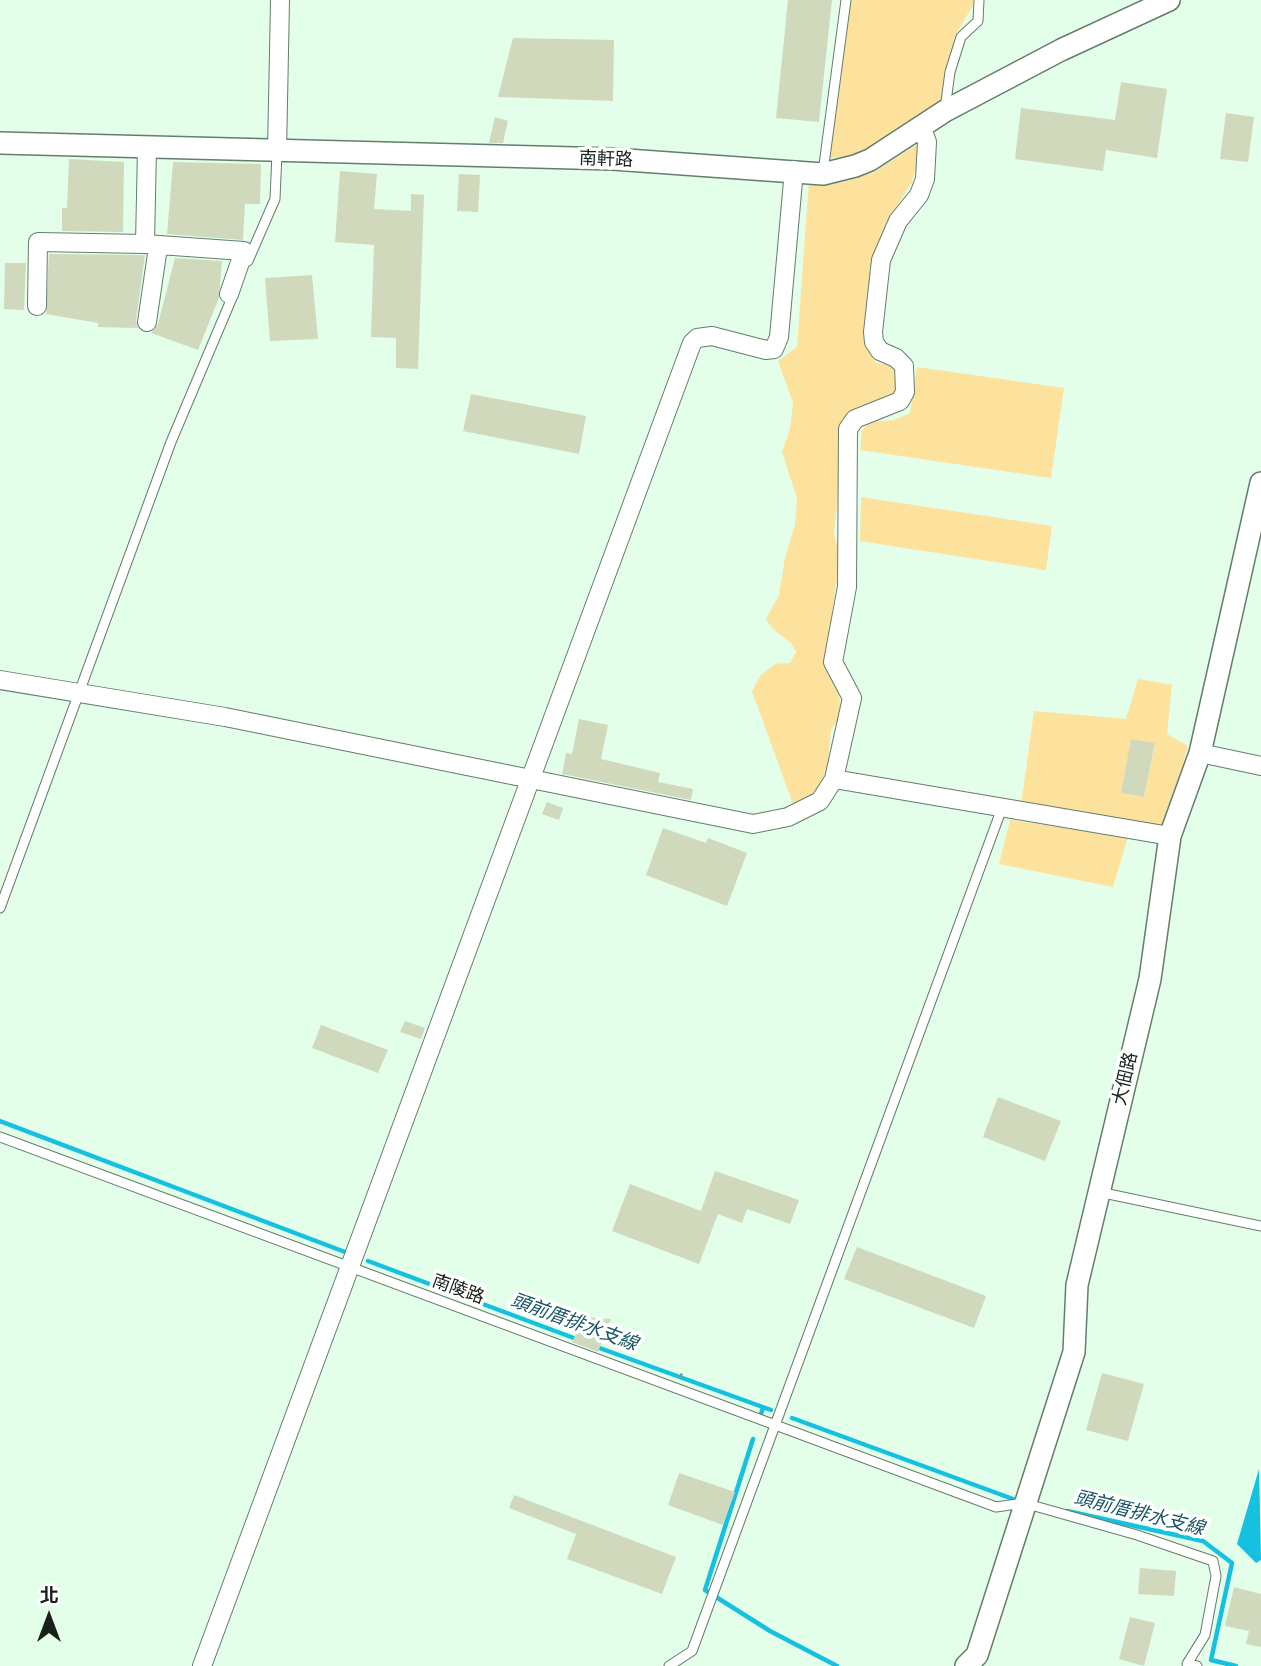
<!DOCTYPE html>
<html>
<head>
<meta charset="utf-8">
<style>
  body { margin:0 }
  #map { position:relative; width:1261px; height:1666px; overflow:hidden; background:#e3fee9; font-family:Signika,"Noto Sans TC",sans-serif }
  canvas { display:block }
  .north { position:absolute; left:14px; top:1582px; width:70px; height:70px; -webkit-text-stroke:5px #fff; paint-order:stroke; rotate:0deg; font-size:19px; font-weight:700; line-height:28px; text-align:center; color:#172019 }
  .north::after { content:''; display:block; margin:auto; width:24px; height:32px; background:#172019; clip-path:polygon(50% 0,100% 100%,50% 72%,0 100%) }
</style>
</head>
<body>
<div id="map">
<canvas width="1261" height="1666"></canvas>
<div class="north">北</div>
</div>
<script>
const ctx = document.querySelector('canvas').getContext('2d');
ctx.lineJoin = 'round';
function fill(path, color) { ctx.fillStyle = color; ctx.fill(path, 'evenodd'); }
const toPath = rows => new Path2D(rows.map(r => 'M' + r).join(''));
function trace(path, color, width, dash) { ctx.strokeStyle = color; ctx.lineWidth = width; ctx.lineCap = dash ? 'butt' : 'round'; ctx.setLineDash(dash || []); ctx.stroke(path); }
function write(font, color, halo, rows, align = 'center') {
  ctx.font = font + ' Signika,"Noto Sans TC",sans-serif'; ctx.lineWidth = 7; ctx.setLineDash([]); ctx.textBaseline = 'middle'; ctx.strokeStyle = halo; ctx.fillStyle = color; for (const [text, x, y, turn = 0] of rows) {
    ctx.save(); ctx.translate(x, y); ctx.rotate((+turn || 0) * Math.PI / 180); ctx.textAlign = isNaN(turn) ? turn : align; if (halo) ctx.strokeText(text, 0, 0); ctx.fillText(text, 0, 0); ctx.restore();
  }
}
fill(toPath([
  [846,0,973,0,973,5,955,36,942,102,862,156,830,158],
  [918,144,919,158,912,182,884,227,865,345,876,363,891,366,900,378,896,395,857,407,842,422,842,461,834,533,840,558,825,663,839,695,841,715,831,730,828,762,822,780,810,797,793,804,752,691,760,676,775,664,790,663,796,652,791,643,772,628,766,619,779,595,785,558,795,525,797,498,782,452,790,429,793,403,778,361,797,347,809,181,837,182,873,173],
  [917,367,1064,388,1051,478,860,450,862,431,869,422,894,420,910,413],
  [861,497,1052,526,1046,570,860,541],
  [1138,679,1172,685,1167,734,1188,746,1165,829,1021,806,1034,711,1126,719],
  [1132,739,1155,744,1144,797,1121,793],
  [1010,820,1128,837,1113,887,999,864]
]), '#fde29d');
fill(toPath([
  [1259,1469,1261,1560,1256,1563,1237,1544]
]), '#15c0e0');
trace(toPath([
  [0,1121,345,1252],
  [368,1261,579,1340],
  [594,1346,771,1410],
  [761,1414,763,1408],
  [792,1418,1013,1499],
  [753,1439,705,1590,770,1631,837,1666],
  [1067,1511,1203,1541,1232,1563,1211,1660,1236,1666]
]), '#15c0e0', 4.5);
fill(toPath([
  [788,0,832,0,819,122,776,118],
  [513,38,614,40,613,101,498,97],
  [1121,82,1167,89,1157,158,1106,150,1103,171,1015,159,1021,108,1115,120],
  [1226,113,1254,117,1248,162,1220,159],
  [495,117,508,121,503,143,489,143],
  [69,159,124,162,123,232,62,231,62,208,67,208],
  [173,162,261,164,260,204,245,204,243,240,167,234],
  [340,171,377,174,374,209,411,211,411,194,424,195,418,369,396,368,396,338,371,337,374,245,335,242],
  [459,174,480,175,478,212,457,211],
  [49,254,145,255,136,320,138,328,98,327,98,323,46,314],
  [175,258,222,261,219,298,198,350,151,333,158,324],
  [5,263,26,263,24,310,4,309],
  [312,275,318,339,270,341,265,278],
  [471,394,586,416,579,454,463,431],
  [579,719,608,725,601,759,660,773,658,782,693,789,691,800,562,774,566,753,572,754],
  [1131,739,1155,743,1144,797,1121,793],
  [547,802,563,808,559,820,542,814],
  [663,828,706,843,708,838,747,853,727,906,646,875],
  [405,1021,425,1028,421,1039,400,1032],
  [321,1025,388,1050,378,1073,312,1048],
  [998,1097,1061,1121,1045,1161,983,1137],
  [715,1171,799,1200,790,1224,747,1209,742,1223,718,1214,699,1264,612,1231,630,1184,701,1211],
  [857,1247,986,1296,974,1328,844,1279],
  [584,1317,611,1319,598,1352,572,1342],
  [1102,1373,1144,1384,1128,1441,1086,1430],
  [679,1473,735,1492,723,1525,668,1505],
  [514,1495,676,1557,662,1594,567,1559,576,1534,509,1508],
  [1140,1568,1176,1571,1174,1596,1138,1594],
  [1234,1587,1261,1594,1261,1647,1246,1644,1249,1631,1225,1626],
  [1130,1617,1155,1623,1144,1666,1119,1659]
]), '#d1d9bd');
const service = toPath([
  [945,109,950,72,961,37,978,21,979,0],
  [823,172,846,0],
  [248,261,275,199,277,153],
  [0,908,171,442,234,293],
  [0,1137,996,1507,1024,1503,1137,1535,1213,1561,1216,1576,1205,1635,1187,1664,1197,1666],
  [1099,1192,1261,1226],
  [669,1666,692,1651,1002,808]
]);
const minor = toPath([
  [277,153,280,0],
  [145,244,147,148],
  [37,306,38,242,145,244,244,251,229,294],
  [147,322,158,247],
  [0,680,225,717,753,824,788,817,820,801,834,779,1170,836],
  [1200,753,1261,766],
  [834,779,852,698,833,662,847,587,848,429,855,419,900,401,905,392,904,366,896,358,880,351,874,342,873,332,881,260,898,221,919,195,925,179,927,142,921,126],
  [202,1666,692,343,697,338,712,336,766,350,774,349,779,337,794,170]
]);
const tertiary = toPath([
  [0,143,613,159,823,174,855,166,870,160,945,111,1061,50,1169,0],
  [966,1666,977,1655,1074,1352,1077,1285,1150,979,1170,836,1200,753,1261,483]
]);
trace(service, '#657d6b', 11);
trace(minor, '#657d6b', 20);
trace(tertiary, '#657d6b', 24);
trace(toPath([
  [680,1378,683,1370]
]), '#849688', 2.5, [5, 5]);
trace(service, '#fff', 9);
trace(minor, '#fff', 18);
trace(tertiary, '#fff', 21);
write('18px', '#172019', '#fff', [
  ["南軒路",606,160,2],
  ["大佃路",1126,1079,-77],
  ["南陵路",458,1290,20]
]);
write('italic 19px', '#195563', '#fff', [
  ["頭前厝排水支線",574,1323,20],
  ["頭前厝排水支線",1139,1514,14]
]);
</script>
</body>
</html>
